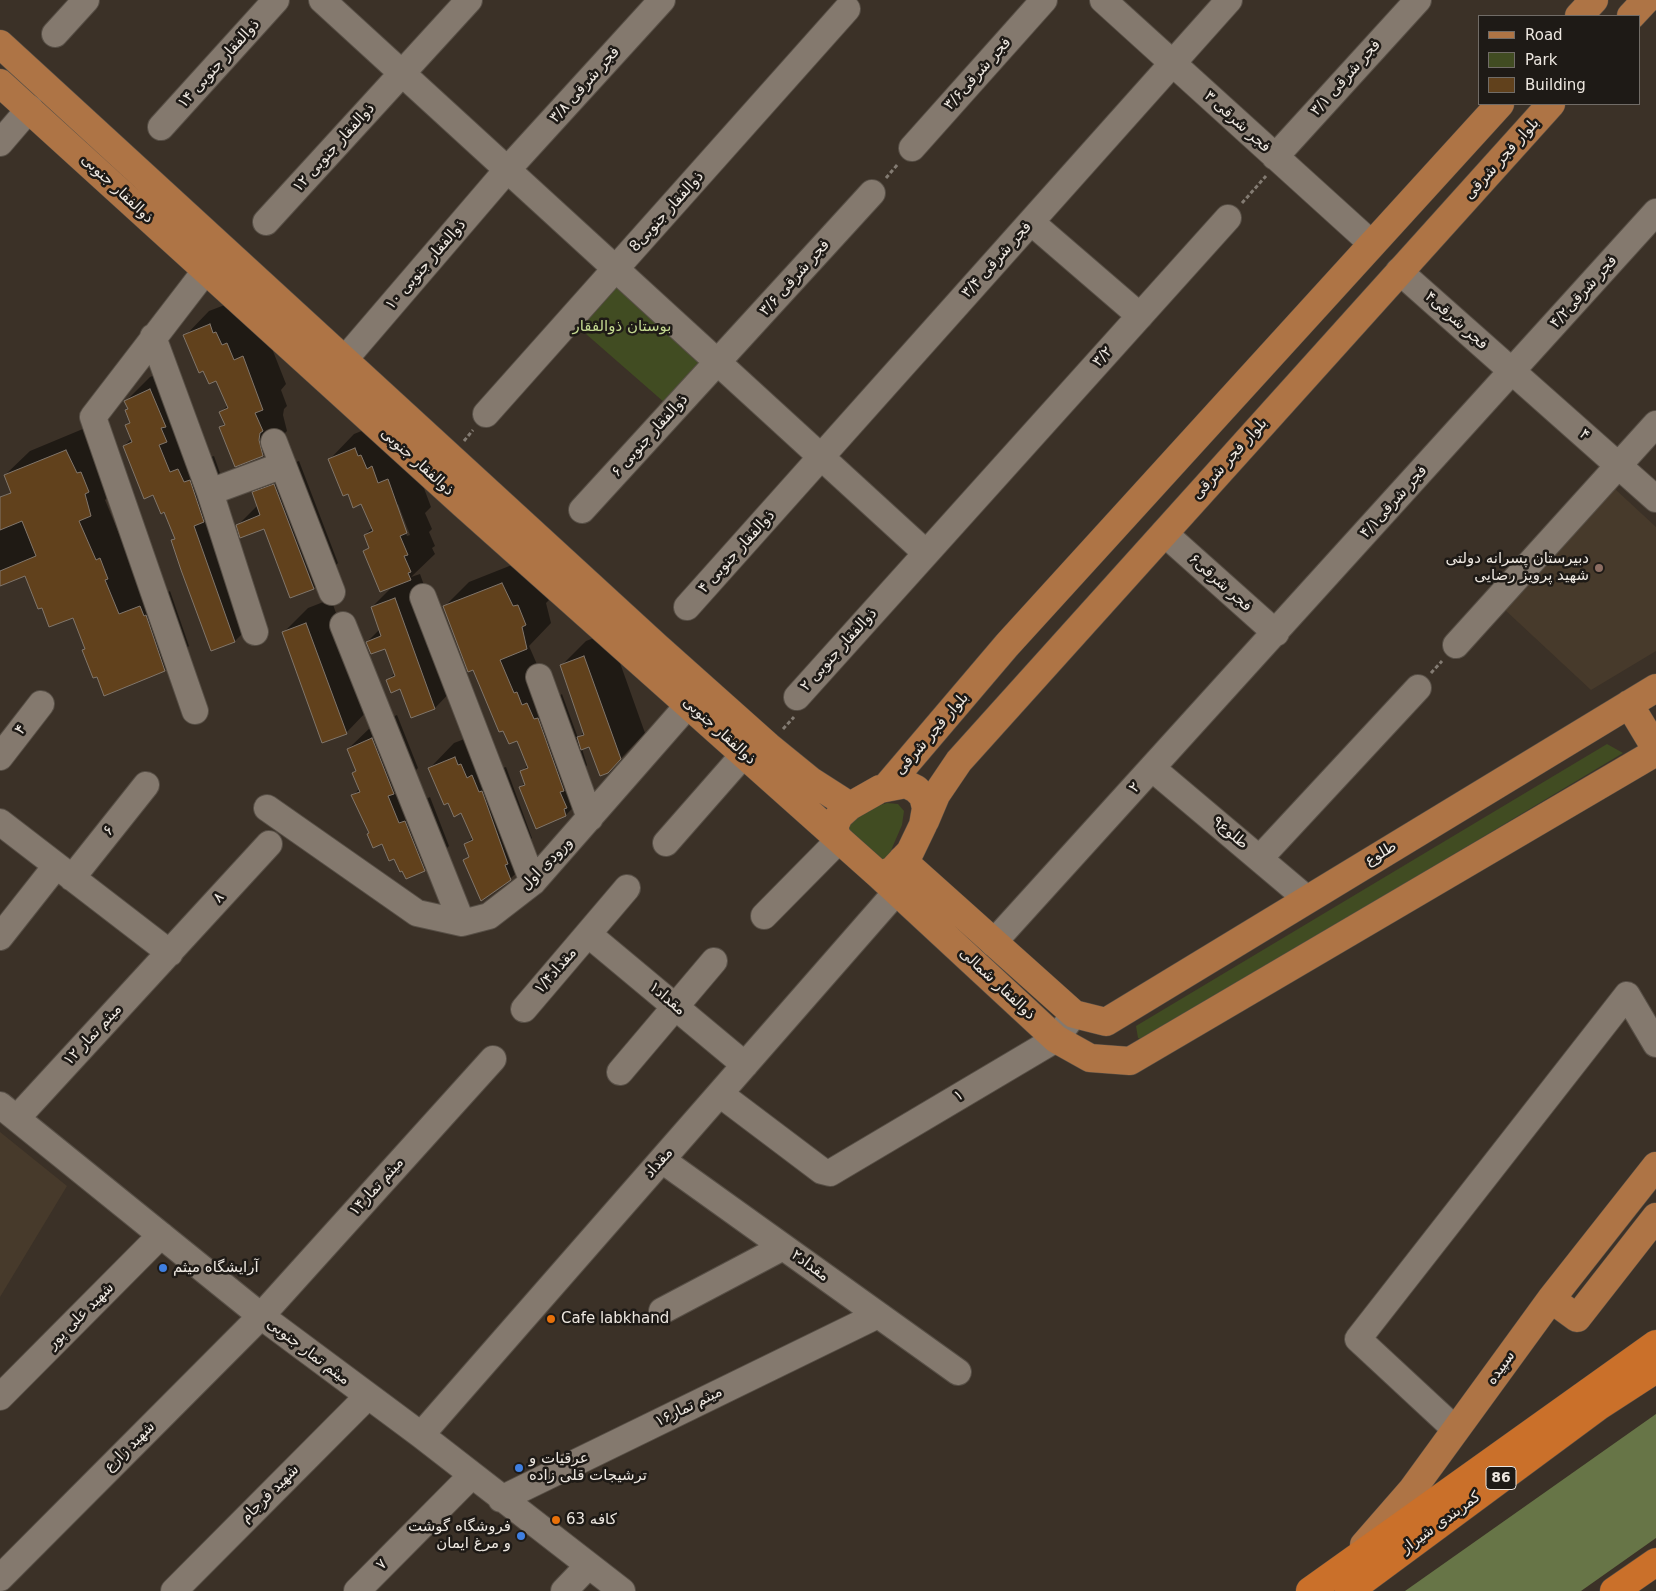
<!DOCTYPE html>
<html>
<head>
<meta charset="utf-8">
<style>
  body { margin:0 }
  #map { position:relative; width:1656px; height:1591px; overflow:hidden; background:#3b3127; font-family:"DejaVu Sans",sans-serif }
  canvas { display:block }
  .legend { position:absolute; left:1478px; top:15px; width:162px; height:90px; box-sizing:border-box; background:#1e1a16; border:1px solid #716c67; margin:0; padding:6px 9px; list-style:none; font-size:15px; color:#ede7e0 }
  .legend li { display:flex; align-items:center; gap:10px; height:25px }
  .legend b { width:25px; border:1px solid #716c67 }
</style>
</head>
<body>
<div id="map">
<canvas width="1656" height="1591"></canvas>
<ul class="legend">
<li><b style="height:6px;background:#ae7445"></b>Road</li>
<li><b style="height:14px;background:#414c22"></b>Park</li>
<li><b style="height:14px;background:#61411c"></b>Building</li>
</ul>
</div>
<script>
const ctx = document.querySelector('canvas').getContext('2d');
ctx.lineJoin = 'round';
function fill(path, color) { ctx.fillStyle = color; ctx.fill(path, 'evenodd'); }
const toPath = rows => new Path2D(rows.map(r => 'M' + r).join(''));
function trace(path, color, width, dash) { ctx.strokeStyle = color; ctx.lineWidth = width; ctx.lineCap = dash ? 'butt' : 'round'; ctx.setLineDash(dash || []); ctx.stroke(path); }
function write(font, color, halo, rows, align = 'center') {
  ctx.font = font + ' "DejaVu Sans",Vazirmatn,sans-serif'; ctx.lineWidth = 5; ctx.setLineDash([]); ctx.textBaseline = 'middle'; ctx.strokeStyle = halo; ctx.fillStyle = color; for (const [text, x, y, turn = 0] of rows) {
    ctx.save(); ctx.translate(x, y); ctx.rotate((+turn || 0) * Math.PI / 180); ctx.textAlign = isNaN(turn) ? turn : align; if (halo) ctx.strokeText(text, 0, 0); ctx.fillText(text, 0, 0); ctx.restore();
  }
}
fill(toPath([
  [1615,489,1656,527,1656,651,1591,690,1504,609],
  [0,1132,67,1186,0,1297]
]), '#473a2b');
fill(toPath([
  [618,284,702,362,665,403,578,327],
  [1607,744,1623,753,1144,1040,1138,1038,1136,1026],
  [887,803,898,804,904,811,902,825,889,855,879,864,842,837,852,814]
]), '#414c22');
fill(toPath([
  [1656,1414,1656,1538,1581,1591,1405,1591]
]), '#677547');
fill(toPath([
  [235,301,271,346,286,384,281,390,287,406,284,409,283,415,287,431,263,455,220,428,225,423,221,412,228,405,217,379,185,336,209,311],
  [175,366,208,458,214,456,228,496,219,505,259,617,235,641,212,650,173,540,176,537,165,511,124,446,132,438,126,426,131,421,126,410,129,408,126,401,150,377],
  [379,424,412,456,431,507,425,513,432,529,429,532,435,546,432,548,435,554,411,577,420,574,459,683,435,708,412,716,401,687,388,680,395,673,386,647,367,642,380,629,372,607,394,585,365,551,370,546,365,535,372,528,362,503,348,493,330,459,354,434],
  [398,504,410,535,407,536,396,506],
  [90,426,115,490,105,500,143,591,164,582,168,592,170,591,189,646,165,670,97,675,83,650,86,647,74,616,42,606,26,574,0,585,0,497,7,494,8,496,12,492,5,475,30,451],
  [299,461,338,563,314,588,291,596,265,527,238,525,258,505,254,493,278,468],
  [527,559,549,600,546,603,551,623,529,646,539,669,559,696,562,694,578,738,584,732,562,665,586,641,609,632,645,733,608,772,590,746,582,749,587,765,585,768,590,790,566,815,520,787,525,783,521,772,528,765,517,739,474,668,444,607,469,582],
  [331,599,370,708,346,733,284,632,308,608],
  [397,715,418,768,413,773,424,800,430,797,449,846,425,870,395,857,383,843,373,847,359,806,353,796,360,788,354,773,357,770,348,749,373,725],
  [480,733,497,752,503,768,506,767,532,838,529,841,535,855,510,879,465,860,470,855,466,844,473,837,462,812,449,802,430,768,454,743]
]), '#0007');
const building = toPath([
  [210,324,213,333,216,332,222,345,227,343,234,360,243,356,263,410,255,413,263,431,260,433,259,440,263,456,235,467,219,427,225,425,219,412,228,408,216,381,209,384,203,371,199,373,183,335,210,324],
  [150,389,166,427,161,428,167,442,159,445,170,472,178,469,184,482,190,480,204,522,194,526,235,642,211,651,181,570,171,540,175,539,164,512,161,514,153,495,144,499,123,446,132,442,125,425,130,423,125,410,128,409,124,401,150,389],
  [355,448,358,456,361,455,367,469,372,466,378,483,388,479,407,533,400,536,408,555,404,556,411,572,408,573,411,580,380,592,363,551,369,548,364,535,373,531,361,504,353,508,348,494,343,496,328,459,355,448],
  [66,450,77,473,81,472,89,492,85,494,91,516,79,521,96,560,100,558,108,579,105,580,119,614,140,606,144,616,146,615,165,671,104,696,97,677,93,678,82,650,85,649,73,618,49,627,42,608,38,609,25,576,0,586,0,571,36,556,22,521,0,530,0,497,11,493,4,475,66,450],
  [274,484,314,589,290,598,264,529,240,538,236,525,260,515,252,492,274,484],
  [502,583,513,606,518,605,526,625,522,627,527,649,500,660,514,693,517,692,522,705,527,703,534,719,538,718,564,791,560,792,567,808,564,809,566,816,536,829,519,787,525,785,520,771,528,768,517,741,509,744,503,731,499,732,473,670,468,672,443,606,502,583],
  [395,598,435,709,411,718,400,689,391,693,386,680,395,676,385,649,371,654,366,642,381,636,371,607,395,598],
  [306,623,347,734,322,743,282,632,306,623],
  [584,656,621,759,608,773,600,776,589,747,581,750,577,737,584,735,560,665,584,656],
  [372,738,394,794,388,796,399,823,405,821,425,871,406,879,402,871,400,872,394,859,389,861,382,844,373,848,367,834,369,833,351,795,360,792,352,773,356,771,347,749,372,738],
  [455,757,458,765,461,764,467,778,472,775,479,792,482,791,508,864,505,865,511,880,481,901,463,860,469,857,464,844,473,840,461,813,454,817,448,803,444,805,428,768,455,757]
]);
fill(building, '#61411c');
trace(building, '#81766b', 1);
const minor = toPath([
  [322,0,926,553],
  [1103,0,1372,244],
  [55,34,86,0],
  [161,127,276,0],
  [0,143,30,108],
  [912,148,1044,0],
  [1275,157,1418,0],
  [266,222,469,0],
  [1031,222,1140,316],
  [1399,271,1656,499],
  [153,337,210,492,255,632],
  [345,359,507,170,662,0],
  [486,414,847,9],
  [274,442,332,592],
  [210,492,283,465],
  [582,510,872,193],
  [1164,533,1276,633],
  [423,597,533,882],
  [687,607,1229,0],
  [343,625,462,923],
  [1456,645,1656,424],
  [539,677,590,818],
  [797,697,1228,218],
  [195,711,93,417,206,270],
  [0,757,41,704],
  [1153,769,1307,899],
  [267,808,417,913,462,923,489,916,533,882,689,704],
  [0,822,170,953],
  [666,843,745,753],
  [1260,858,1418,688],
  [72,878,146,785],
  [764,916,840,839],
  [588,934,745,1065],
  [0,937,56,866],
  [993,943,1656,212],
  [524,1009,627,888],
  [620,1072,714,961],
  [720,1094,822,1171,830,1173,1056,1039,1074,1014],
  [0,1105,261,1316,421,1435,622,1591],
  [17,1118,269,844],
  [662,1160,958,1372],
  [662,1311,783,1247],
  [0,1397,161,1235],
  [1456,1430,1358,1339,1627,995,1656,1044],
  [421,1435,911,875],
  [501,1499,878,1315],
  [0,1578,261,1316,493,1059],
  [174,1591,367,1397],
  [357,1591,471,1476],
  [564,1591,588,1566]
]);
const major = toPath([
  [1579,16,1594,0],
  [1631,16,1646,0],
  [0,44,656,646,768,746,811,781,850,806],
  [0,83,463,504,879,875,892,871,910,852,923,825,926,808,923,796,916,789,906,784,880,789,850,806,839,816,834,827,837,837],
  [1629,704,1656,749],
  [887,786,1007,645,1500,104],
  [925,821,936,795,959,761,1551,104],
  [902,860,1074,1014,1106,1022],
  [879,875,1056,1039,1090,1058,1130,1061],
  [1106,1022,1656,688],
  [1130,1061,1656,752],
  [1551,1299,1577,1318,1656,1217],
  [1364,1545,1412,1490,1551,1299,1656,1166]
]);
const highway = toPath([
  [1310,1591,1656,1344],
  [1349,1591,1599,1406,1656,1369],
  [1614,1591,1656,1562]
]);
trace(minor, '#574f46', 28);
trace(major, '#574f46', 29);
trace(highway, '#574f46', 29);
trace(toPath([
  [886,178,898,164],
  [1242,203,1266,176],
  [464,441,473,430],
  [1431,673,1442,661],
  [783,729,794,717]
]), '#837b72', 3, [4, 2.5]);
trace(minor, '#84796e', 26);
trace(major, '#ae7445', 28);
trace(highway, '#ca702a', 28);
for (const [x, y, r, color] of [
  [1599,568,5,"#8d6e63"],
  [163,1268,5,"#3f7fe0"],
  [551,1319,5,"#e8710a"],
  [519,1468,5,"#3f7fe0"],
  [556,1520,5,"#e8710a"],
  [521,1536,5,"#3f7fe0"]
]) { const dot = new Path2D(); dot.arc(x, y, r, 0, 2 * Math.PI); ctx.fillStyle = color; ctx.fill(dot); trace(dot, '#1e1a16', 2); }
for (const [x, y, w] of [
  [1501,1478,30]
]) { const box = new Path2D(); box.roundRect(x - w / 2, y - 11.5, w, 23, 4); ctx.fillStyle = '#1e1a16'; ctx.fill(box); trace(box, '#ede7e0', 1); }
write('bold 14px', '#ede7e0', null, [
  ["86",1501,1478]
]);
write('15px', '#ede7e0', '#1e1a16', [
  ["۱۴ ذوالفقار جنوبی",219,64,-48],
  ["فجر شرقی۳/۶",978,74,-48],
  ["۳/۱ فجر شرقی",1346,78,-48],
  ["۳/۸ فجر شرقی",585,85,-48],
  ["۳ فجر شرقی",1237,122,42],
  ["۱۲ ذوالفقار جنوبی",334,148,-48],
  ["بلوار فجر شرقی",1502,159,-48],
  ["ذوالفقار جنوبی",117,189,43],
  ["8ذوالفقار جنوبی",667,212,-48],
  ["۳/۴ فجر شرقی",997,260,-48],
  ["۱۰ ذوالفقار جنوبی",426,265,-49],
  ["۳/۶ فجر شرقی",795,278,-48],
  ["فجر شرقی۴/۲",1584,292,-48],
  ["فجر شرقی۴",1456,321,42],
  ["۳/۲",1103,357,-48],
  ["۴",1584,435,42],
  ["۶ ذوالفقار جنوبی",650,436,-48],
  ["بلوار فجر شرقی",1230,459,-48],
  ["ذوالفقار جنوبی",417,462,42],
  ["فجر شرقی۴/۱",1394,502,-48],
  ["۴ ذوالفقار جنوبی",737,552,-48],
  ["فجر شرقی۶",1220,583,42],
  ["۲ ذوالفقار جنوبی",839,650,-48],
  ["۴",21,730,-52],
  ["ذوالفقار جنوبی",719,731,42],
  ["بلوار فجر شرقی",932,734,-49],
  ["۲",1135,788,-48],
  ["۶",109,831,-52],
  ["طلوع۹",1230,833,40],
  ["طلوع",1381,854,-31],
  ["ورودی اول",547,864,-46],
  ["۸",219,898,-48],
  ["مقداد۱/۴",556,971,-49],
  ["ذوالفقار شمالی",997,984,43],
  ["مقداد۱",667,999,40],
  ["میثم تمار ۱۲",93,1035,-47],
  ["۱",959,1096,-30],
  ["مقداد",659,1163,-49],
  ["میثم تمار۱۴",377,1187,-48],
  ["مقداد۲",810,1266,36],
  ["شهید علی پور",81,1316,-45],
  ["میثم تمار جنوبی",308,1352,37],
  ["سپیده",1501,1368,-54],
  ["میثم تمار۱۶",689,1407,-26],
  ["شهید زارع",130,1447,-45],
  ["شهید فرجام",270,1494,-45],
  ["کمربندی شیراز",1441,1523,-36],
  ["۷",382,1565,-45]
]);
write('15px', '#c2d78f', '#1e1a16', [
  ["بوستان ذوالفقار",622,327]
]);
write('15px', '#ede7e0', '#1e1a16', [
  ["دبیرستان پسرانه دولتی",1589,559,"right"],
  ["شهید پرویز رضایی",1589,576,"right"],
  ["آرایشگاه میثم",173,1268],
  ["Cafe labkhand",561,1319],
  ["عرقیات و",529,1459],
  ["ترشیجات قلی زاده",529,1476],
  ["کافه 63",566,1520],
  ["فروشگاه گوشت",511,1527,"right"],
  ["و مرغ ایمان",511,1544,"right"]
], 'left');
</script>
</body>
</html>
